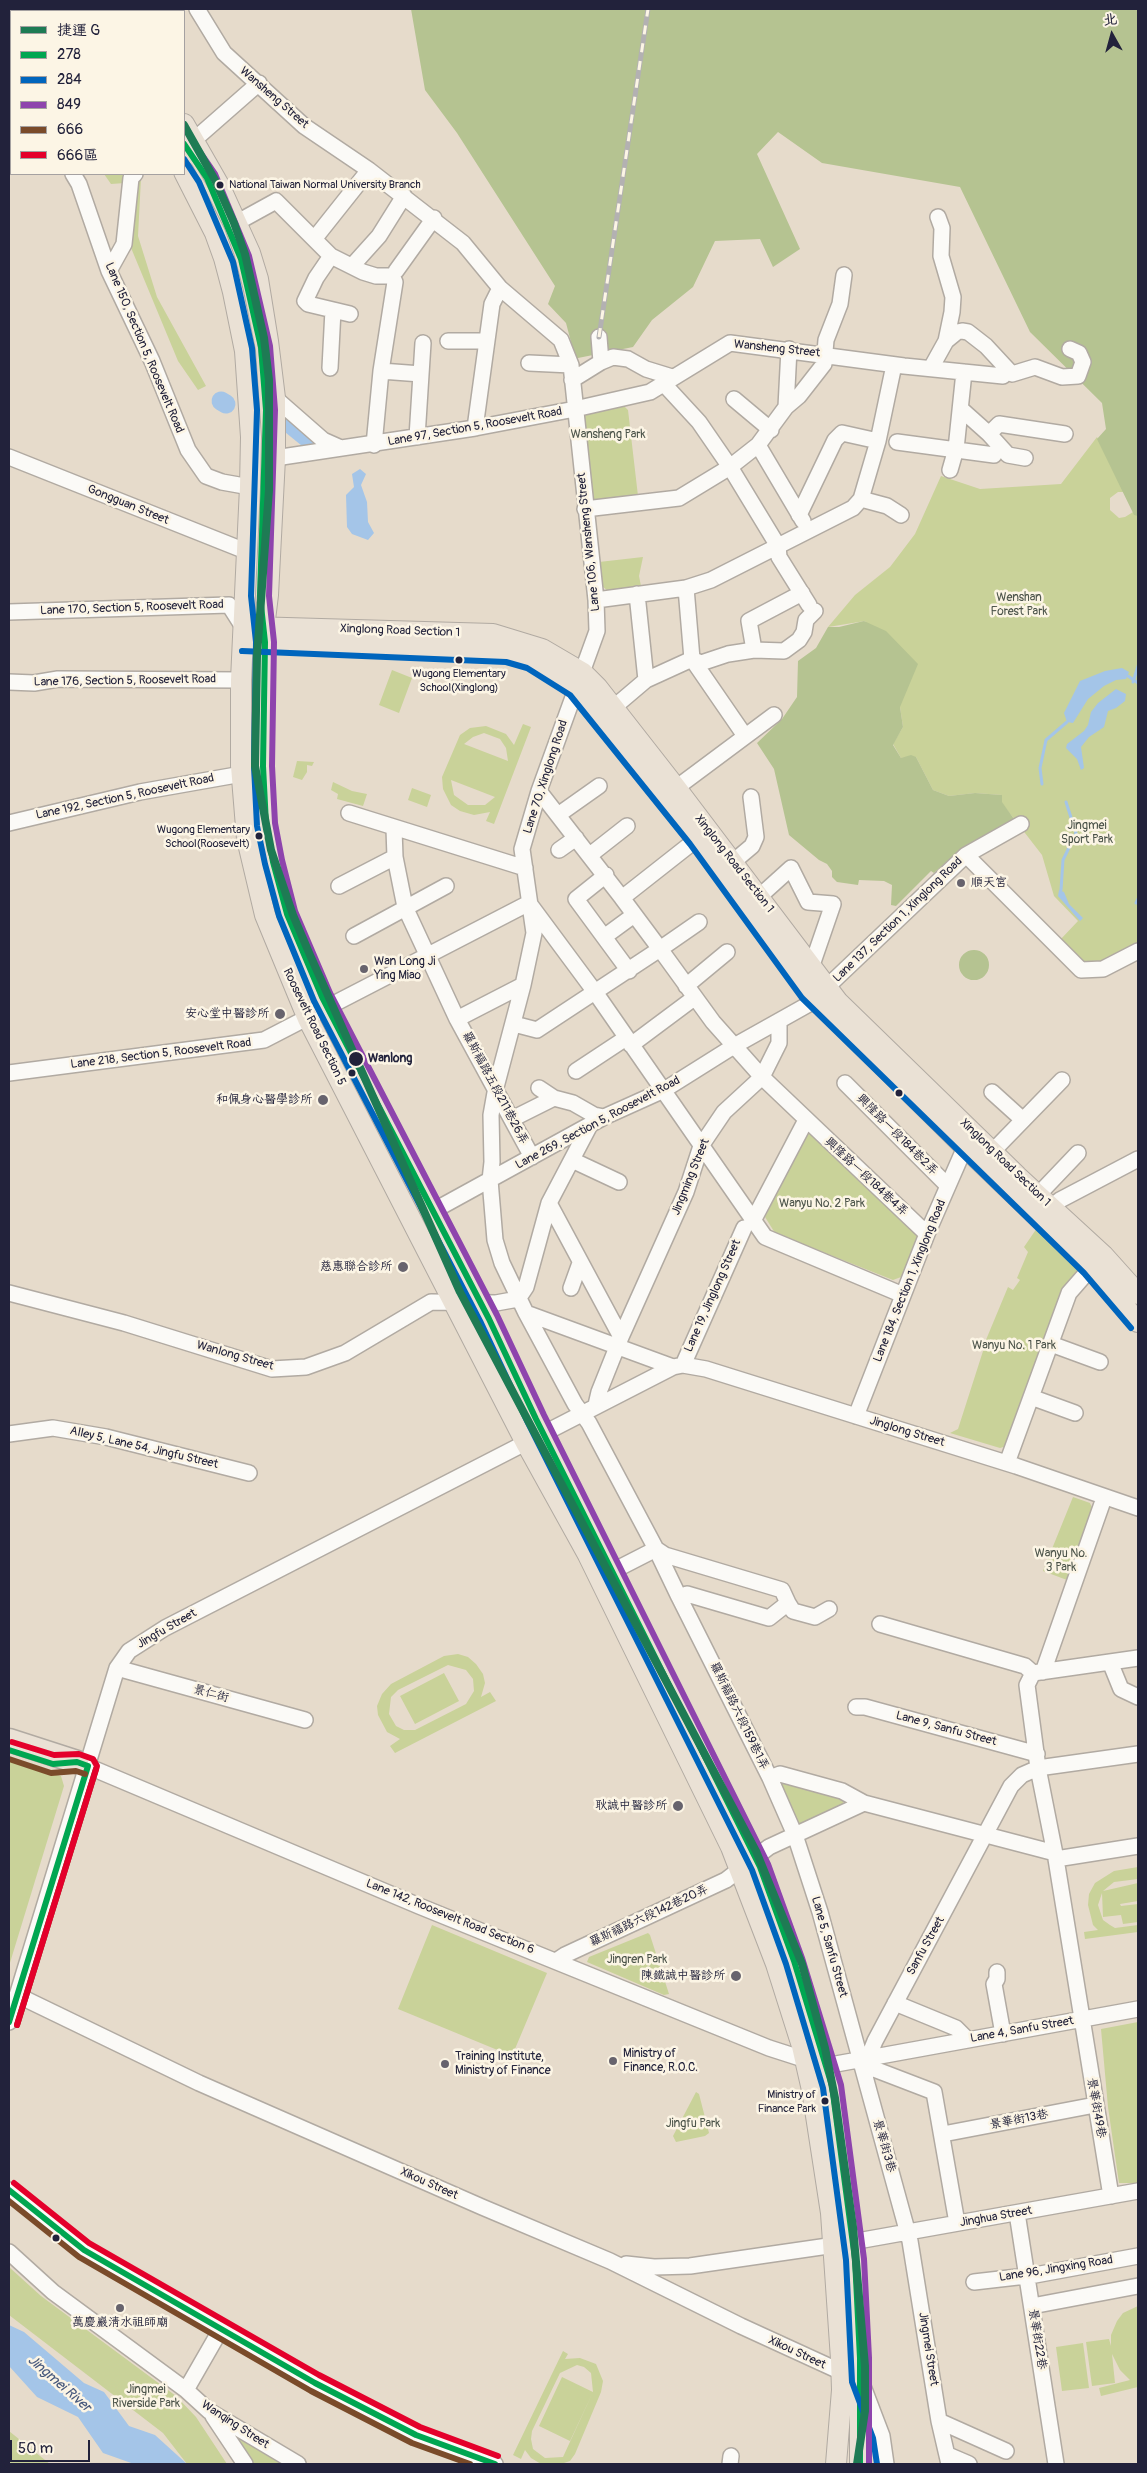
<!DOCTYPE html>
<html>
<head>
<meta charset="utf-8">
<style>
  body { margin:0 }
  #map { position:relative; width:1147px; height:2473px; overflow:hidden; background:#e6dbcb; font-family:Pangolin,"LXGW WenKai TC",sans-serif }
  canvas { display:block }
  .frame { position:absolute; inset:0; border:10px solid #22223b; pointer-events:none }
  .legend { position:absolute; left:10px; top:10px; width:175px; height:165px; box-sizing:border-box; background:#fcf5e5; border:1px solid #a5a1a1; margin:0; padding:6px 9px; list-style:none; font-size:15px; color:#22223b }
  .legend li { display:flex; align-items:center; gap:10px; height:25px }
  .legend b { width:25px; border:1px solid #a5a1a1 }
  .north { position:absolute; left:1087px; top:10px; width:50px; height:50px; -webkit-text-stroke:4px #fcf5e5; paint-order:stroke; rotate:353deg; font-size:14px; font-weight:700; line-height:20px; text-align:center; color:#22223b }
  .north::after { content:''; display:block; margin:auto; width:18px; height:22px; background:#22223b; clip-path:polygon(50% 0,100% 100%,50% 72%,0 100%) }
  .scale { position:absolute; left:10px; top:2440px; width:80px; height:22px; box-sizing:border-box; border:2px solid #22223b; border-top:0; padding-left:6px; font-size:15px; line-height:18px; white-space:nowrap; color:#22223b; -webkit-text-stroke:4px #fcf5e5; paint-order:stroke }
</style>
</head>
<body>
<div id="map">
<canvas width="1147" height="2473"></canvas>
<div class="frame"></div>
<ul class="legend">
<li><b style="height:6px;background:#1e7b54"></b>捷運 G</li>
<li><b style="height:6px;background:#00a651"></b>278</li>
<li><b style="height:6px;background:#0065bd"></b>284</li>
<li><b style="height:6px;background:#8e44ad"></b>849</li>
<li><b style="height:6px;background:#7a4b2a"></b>666</li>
<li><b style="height:6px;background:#e4002b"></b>666區</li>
</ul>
<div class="north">北</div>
<div class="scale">50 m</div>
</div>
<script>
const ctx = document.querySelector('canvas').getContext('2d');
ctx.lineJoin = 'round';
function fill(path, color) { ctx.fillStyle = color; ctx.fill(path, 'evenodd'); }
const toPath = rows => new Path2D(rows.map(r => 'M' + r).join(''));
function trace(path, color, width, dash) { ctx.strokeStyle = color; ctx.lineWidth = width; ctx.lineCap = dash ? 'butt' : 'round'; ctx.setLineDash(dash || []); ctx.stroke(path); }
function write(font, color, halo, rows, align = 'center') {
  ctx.font = font + ' Pangolin,"LXGW WenKai TC",sans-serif'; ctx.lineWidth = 5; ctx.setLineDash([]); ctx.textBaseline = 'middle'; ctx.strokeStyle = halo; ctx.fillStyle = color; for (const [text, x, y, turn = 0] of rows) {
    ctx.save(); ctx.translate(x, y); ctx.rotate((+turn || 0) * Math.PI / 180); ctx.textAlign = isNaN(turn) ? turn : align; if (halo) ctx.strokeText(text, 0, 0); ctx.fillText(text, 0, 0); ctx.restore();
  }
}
fill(toPath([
  [104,174,128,174,125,183,111,184],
  [141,178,138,236,157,297,206,386,198,390,178,361,129,243,136,181],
  [623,405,628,410,638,496,594,501,583,416],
  [1097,437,1124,492,1118,492,1110,498,1110,510,1119,518,1125,517,1138,509,1138,945,1106,962,1091,964,1078,958,1060,940,1078,921,1054,896,1042,855,1001,802,1002,795,975,793,949,796,933,790,916,757,901,758,893,744,903,727,900,707,865,621,828,627,855,595,890,567,915,534,941,476,980,489,1061,484],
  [643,557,639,576,641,586,608,591,602,586,599,562],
  [392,670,412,678,399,713,379,705],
  [523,724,531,727,494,824,486,821,490,812,474,815,460,811,451,805,443,789,442,777,460,735,470,728,486,726,506,734,514,745],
  [484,733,500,739,506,748,508,761,464,744,473,737],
  [451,780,495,797,485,805,468,805,454,795],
  [297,761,314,762,312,766,307,765,307,772,302,780,293,777],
  [333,782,352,791,367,794,363,806,337,799,338,794,331,790],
  [412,788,431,795,427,807,408,800],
  [807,1132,810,1132,918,1237,901,1277,893,1280,775,1233,765,1217],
  [1037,1228,1079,1270,1007,1446,1000,1448,950,1433,958,1429,984,1348,983,1347,1008,1287,1013,1290,1020,1280,1017,1278,1028,1252,1024,1247],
  [1073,1497,1090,1503,1093,1510,1067,1580,1043,1571],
  [458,1654,468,1657,476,1664,483,1674,485,1683,481,1697,490,1692,496,1701,395,1753,390,1746,400,1739,387,1732,378,1715,377,1706,382,1694,391,1684,444,1656],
  [448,1665,466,1670,473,1679,474,1691,466,1704,415,1730,404,1730,396,1726,389,1714,391,1697,398,1690],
  [444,1673,459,1701,415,1724,400,1696],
  [9,1761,61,1776,64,1786,9,1966],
  [779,1780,844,1797,843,1804,799,1824],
  [1138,1867,1138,1879,1114,1882,1103,1891,1138,1883,1138,1901,1120,1904,1121,1906,1138,1904,1138,1922,1123,1924,1121,1915,1103,1917,1102,1893,1098,1905,1103,1920,1110,1925,1115,1928,1138,1925,1138,1932,1085,1939,1084,1932,1098,1930,1093,1925,1088,1905,1089,1894,1095,1883,1114,1871],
  [432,1925,547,1973,512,2056,398,2009],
  [648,1933,650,1935,669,1994,664,1995,587,1962,589,1957],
  [1138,2022,1138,2183,1119,2183,1108,2107,1101,2029],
  [696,2092,699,2094,709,2133,705,2136,676,2142,673,2136],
  [9,2267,41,2296,176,2396,196,2417,227,2464,187,2464,163,2433,9,2315],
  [1138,2306,1138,2387,1101,2396,1099,2388,1130,2380,1120,2370,1112,2354,1115,2383,1092,2386,1086,2342,1109,2339,1111,2346,1111,2335,1117,2321,1123,2313],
  [1083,2343,1089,2388,1062,2391,1056,2347],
  [563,2351,568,2354,565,2359,580,2358,596,2364,603,2381,601,2392,575,2454,570,2461,561,2464,541,2464,531,2458,525,2450,521,2459,513,2455],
  [577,2365,584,2367,591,2373,593,2392,562,2377,539,2426,570,2441,593,2392,563,2457,545,2458,533,2449,531,2439,532,2431,560,2373],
  [9,2431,50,2464,9,2464],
  [232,2434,247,2441,286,2464,252,2464]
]), '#c9d299');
fill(toPath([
  [411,9,1138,9,1138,516,1134,515,1097,439,1106,429,1102,403,1030,332,960,187,822,163,778,132,757,154,800,249,773,267,760,239,715,241,693,287,652,320,633,347,578,358,576,361,566,323,548,304,555,286,457,133,425,90],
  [864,621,886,631,918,664,900,707,903,727,893,745,901,758,911,755,916,757,933,790,949,796,975,793,1002,795,1002,802,1014,819,960,850,934,873,931,871,896,906,891,905,892,885,884,881,859,880,858,885,837,882,832,877,832,871,827,864,819,860,789,835,774,769,757,743,782,719,797,697,798,661,816,648,828,627,839,627],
  '959 965a15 15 0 1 1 30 0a15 15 0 1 1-30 0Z'
]), '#b5c391');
fill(toPath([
  [360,469,366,474,361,485,367,502,368,522,374,533,368,540,352,534,347,527,346,495,354,487,352,474],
  [1122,668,1129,672,1126,679,1116,680,1104,686,1088,699,1073,723,1067,722,1064,713,1080,681,1105,671],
  [1116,689,1126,694,1125,701,1116,708,1108,711,1104,727,1089,737,1081,747,1084,768,1081,770,1077,759,1066,748,1067,744,1084,731,1088,725,1091,712,1098,703],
  [1059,890,1064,892,1069,904,1083,918,1080,921,1058,896],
  [9,2325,24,2332,84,2383,104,2392,129,2426,155,2435,187,2464,134,2464,103,2453,78,2417,37,2397,9,2366]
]), '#a4c5e8');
trace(toPath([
  [1128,676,1138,683],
  [1133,682,1138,666],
  [1042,784,1040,768,1046,740,1067,722],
  [1061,890,1063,860,1076,833,1066,802],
  [1136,903,1138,899]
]), '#a4c5e8', 3);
trace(toPath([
  [221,401,226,404],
  [290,424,317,446]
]), '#a4c5e8', 19);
const minor = toPath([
  [197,9,224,53,304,126,369,170,463,243,500,288,561,340,571,365,596,600,597,631,539,791,522,849,534,933,523,985,496,1087,491,1115,492,1162,490,1180,495,1240,502,1263,526,1313,575,1404,589,1423,656,1549,665,1555,782,1590,788,1603],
  [9,34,11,33],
  [9,67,11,66],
  [194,140,259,83],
  [73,174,79,184,109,271,152,361,188,450,206,476,222,482,250,487],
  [938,217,942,228,941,256,953,297,952,312,946,341],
  [236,223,276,201,331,256,363,272,376,276,392,276,395,282,381,371,374,445],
  [315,238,369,170],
  [331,256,316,278,305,301,308,304,350,314],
  [352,266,379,236,404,196],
  [109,271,124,244,131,178,135,174],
  [396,271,434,218],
  [599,337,601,362],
  [448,341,487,341],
  [529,363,571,365],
  [330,368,333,310],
  [931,368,946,341,957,332,962,331,968,332,986,346,1012,374,1035,367,1062,377,1078,376,1083,362,1079,353,1070,349],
  [381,371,421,374],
  [572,380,601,362,613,357,628,359,646,369,672,377],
  [663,383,699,422,730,467,778,546,779,557,809,605],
  [275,398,323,440,341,448],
  [734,399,771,430],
  [786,407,789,349],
  [961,409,989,434,999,424,1065,434],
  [475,428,492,304,500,288],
  [989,434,1008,455,1025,458],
  [417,437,423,343],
  [897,442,994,455],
  [758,445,803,521],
  [9,457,248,552],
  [275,458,475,428,575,409,650,392,730,343,904,366,1003,376],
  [950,470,956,449,964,372],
  [861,499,887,506,901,515],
  [585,509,679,498,730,467,758,445,786,407,799,396,824,364,826,340,840,304,844,275],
  [799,515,835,440,842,433,878,441],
  [686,588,692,659],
  [637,594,646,680],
  [596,600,686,588,711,580,853,508,861,499,878,441,894,365],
  [9,612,229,605,243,627],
  [754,650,749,621,802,593],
  [692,659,701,663,728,654,754,650,784,651,799,640,804,632,806,620,815,611],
  [692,659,745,736],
  [9,682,34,683,58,679,241,680],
  [613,708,646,680,692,659],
  [539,791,622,898],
  [668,794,774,715],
  [349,813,525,868],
  [558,815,599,786],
  [9,823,140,792,242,774],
  [394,829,395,857,405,907,457,1019,532,1157],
  [697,839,622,898,660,949,699,922],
  [559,850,576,838],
  [590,855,627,826],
  [966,855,1081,970,1103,969,1138,951],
  [733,862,752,846,756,837,751,797],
  [606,875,576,899,629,971],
  [339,886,395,857],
  [760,896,791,868,808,902,833,904,812,965],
  [354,936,446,886],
  [604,937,634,915],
  [686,986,727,952],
  [457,1019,523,985],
  [514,1024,537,1030,660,949,713,1022,762,1077,927,1234],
  [631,1045,694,998],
  [576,1071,626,1038],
  [9,1073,264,1040,529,903,595,992,765,1237,903,1295],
  [845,1083,948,1186],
  [539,1088,554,1098],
  [992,1092,1023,1120],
  [512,1119,554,1098,573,1103,594,1115,604,1117],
  [992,1152,1062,1080],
  [572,1160,619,1182],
  [1038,1195,1078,1153],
  [549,1203,621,1337],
  [433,1211,604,1117,664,1090,734,1046,809,1004,966,855,1021,824],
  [1044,1212,1060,1200,1138,1159],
  [754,1219,806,1120],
  [571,1288,580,1263],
  [9,1293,124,1323,272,1369,306,1367,345,1353,431,1302,496,1303,518,1299,526,1287,549,1203,590,1125],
  [526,1313,673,1367],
  [1051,1344,1100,1362],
  [683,1365,744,1228],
  [1031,1397,1075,1413],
  [596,1405,599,1392,621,1337,686,1192,701,1146,724,1112,762,1077,779,1043,779,1022],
  [856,1416,927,1234,965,1147],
  [9,1434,53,1428,106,1437,249,1473],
  [1007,1463,1069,1293,1097,1261],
  [613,1571,656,1549,679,1597,687,1594,769,1618,788,1603,793,1611,815,1617,829,1609],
  [679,1597,770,1778,795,1835,820,1912,910,2241,939,2421,949,2464],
  [880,1624,1025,1666,1033,1673,1138,1658],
  [1110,1662,1121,1689,1138,1697],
  [117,1668,305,1720],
  [1043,1672,1104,1498],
  [1033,1673,1027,1685,1038,1768,1056,1859,1111,2196],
  [856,1707,865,1707,1037,1754],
  [80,1763,419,1906,769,2048,825,2066,1138,2009],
  [770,1778,780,1774,842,1791,864,1803],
  [1056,1859,1138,1846],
  [556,1961,565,1955,726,1880,769,1847,864,1803,1055,1853],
  [997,1972,997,1979,994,1984,1003,2034],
  [17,1995,199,2083,482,2207,610,2261,741,2326,861,2381,882,2436,886,2464],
  [895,2003,956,2028,968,2040],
  [9,2022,117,1668,129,1651,165,1628,673,1367,683,1365,706,1369,1016,1466,1138,1508],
  [868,2058,875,2041,1011,1786,1022,1775,1038,1768,1138,1754],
  [861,2064,934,2092,957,2223],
  [943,2134,1095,2105],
  [9,2190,84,2250,315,2383,416,2435,495,2464],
  [1017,2213,1056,2464],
  [9,2252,53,2292,186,2390,209,2411,298,2464],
  [626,2264,654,2267,690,2266,835,2245,1138,2191],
  [974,2282,1035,2275,1138,2256],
  [1032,2306,1138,2286],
  [186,2390,221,2329],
  [213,2416,245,2464],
  [939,2421,1006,2451],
  [948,2455,969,2464],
  [730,2464,731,2456]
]);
const major = toPath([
  [71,9,73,11],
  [105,9,107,11],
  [184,124,220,187,250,253,258,279,268,341,275,398,275,458,268,595,264,628,263,766,266,824,273,862,287,914,322,997,489,1319,536,1419,760,1867,794,1961,832,2086,855,2259,860,2358,860,2464],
  [184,172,215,233,224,258,233,292,245,351,251,437,250,487,241,680,241,766,247,839,265,915,308,1019,526,1443,588,1555,731,1847,776,1964,802,2046,812,2090,831,2213,841,2359,842,2390,836,2464],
  [252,627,493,634,542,649,583,673,597,687,676,788,838,1002,1017,1176,1103,1255,1138,1294],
  [252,642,478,650,508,653,531,660,576,688,697,839,809,992,965,1147,1090,1267,1138,1322]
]);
const highway = toPath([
  [9,1740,77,1762]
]);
trace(minor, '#b1aaa2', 18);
trace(major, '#b1aaa2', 22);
trace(highway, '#b1aaa2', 25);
trace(minor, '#fbfaf7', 15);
trace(major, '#eae1d5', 20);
trace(highway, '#eae1d5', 22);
const rail = toPath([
  [599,337,648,9]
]);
trace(rail, '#b3b1b2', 5);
trace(rail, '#fcf5e5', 3, [9]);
trace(toPath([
  [184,144,207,178,241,259,261,347,266,410,260,596,265,642,263,766,266,824,273,862,287,914,322,997,489,1319,536,1419,760,1867,794,1961,832,2086,855,2259,860,2358,860,2464],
  [9,1750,53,1764,77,1762,88,1766],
  [9,2022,88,1766],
  [9,2190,84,2250,315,2383,416,2435,495,2464]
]), '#00a651', 6);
trace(toPath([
  [184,159,199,182,233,262,252,348,257,410,251,596,256,642,254,766,257,826,265,864,279,916,314,1001,481,1323,528,1423,752,1870,786,1964,823,2088,846,2260,852,2382,873,2438,877,2464],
  [242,651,506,662,527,668,570,695,690,844,802,998,1084,1273,1131,1328]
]), '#0065bd', 6);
trace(toPath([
  [191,139,215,174,249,256,270,346,275,410,269,596,274,642,272,766,275,823,282,860,295,911,330,993,497,1315,544,1415,768,1864,802,1958,841,2085,864,2259,869,2358,869,2464]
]), '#8e44ad', 6);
trace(toPath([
  [9,1759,51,1773,76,1771,85,1774],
  [17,2025,96,1769],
  [9,2201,79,2257,311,2391,412,2443,470,2464]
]), '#7a4b2a', 6);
trace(toPath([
  [12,1742,54,1755,79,1754,93,1759,97,1766,17,2025],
  [14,2183,89,2243,319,2375,420,2427,498,2456]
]), '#e4002b', 6);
trace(toPath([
  [184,125,215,180,234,223,245,254,264,338,269,380,269,490,257,656,255,766,271,850,293,915,310,955,460,1292,756,1851,802,1964,825,2048,835,2098,853,2227,865,2366,865,2411,857,2464]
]), '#1e7b54', 8);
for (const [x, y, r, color] of [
  [220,185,4.5,"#22223b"],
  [459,660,4.5,"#22223b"],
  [259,836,4.5,"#22223b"],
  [961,883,5,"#67636d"],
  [364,969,5,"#67636d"],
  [280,1014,6,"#67636d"],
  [356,1059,8,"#22223b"],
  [352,1073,4.5,"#22223b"],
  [899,1093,4.5,"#22223b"],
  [323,1100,6,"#67636d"],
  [403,1267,6,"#67636d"],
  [678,1806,6,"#67636d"],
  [736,1976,6,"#67636d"],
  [613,2061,5,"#67636d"],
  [445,2064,5,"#67636d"],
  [825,2101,4.5,"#22223b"],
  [56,2238,4.5,"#22223b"],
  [120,2308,5,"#67636d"]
]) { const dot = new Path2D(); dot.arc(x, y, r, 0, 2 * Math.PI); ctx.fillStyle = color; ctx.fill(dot); trace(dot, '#fcf5e5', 2); }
write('11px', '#22223b', '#fcf5e5', [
  ["National Taiwan Normal University Branch",229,185,"left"],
  ["Wugong Elementary",459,674,"center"],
  ["School(Xinglong)",459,688,"center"],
  ["Wugong Elementary",250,830],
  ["School(Roosevelt)",250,844],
  ["Ministry of",816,2095],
  ["Finance Park",816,2109]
], 'right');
write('12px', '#22223b', '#fcf5e5', [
  ["Wansheng Street",274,98,41],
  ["Lane 150, Section 5, Roosevelt Road",144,348,67],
  ["Wansheng Street",777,349,6],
  ["Lane 97, Section 5, Roosevelt Road",475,427,-10],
  ["Gongguan Street",128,505,22],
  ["Lane 106, Wansheng Street",589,542,-96],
  ["Lane 170, Section 5, Roosevelt Road",132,608,-2],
  ["Xinglong Road Section 1",400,631,2],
  ["Lane 176, Section 5, Roosevelt Road",125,681,-1],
  ["Lane 70, Xinglong Road",546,777,-72],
  ["Lane 192, Section 5, Roosevelt Road",125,797,-12],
  ["Xinglong Road Section 1",734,864,52],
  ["Lane 137, Section 1, Xinglong Road",898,920,-44],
  ["Roosevelt Road Section 5",314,1027,64],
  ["Lane 218, Section 5, Roosevelt Road",161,1054,-7],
  ["羅斯福路五段211巷26弄",495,1088,62],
  ["Lane 269, Section 5, Roosevelt Road",598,1123,-28],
  ["興隆路一段184巷2弄",897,1135,45],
  ["Xinglong Road Section 1",1005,1163,44],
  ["Jingming Street",691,1177,-68],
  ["興隆路一段184巷4弄",866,1177,43],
  ["Lane 184, Section 1, Xinglong Road",910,1281,-68],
  ["Lane 19, Jinglong Street",713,1296,-66],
  ["Wanlong Street",235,1356,16],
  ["Jinglong Street",907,1432,17],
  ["Alley 5, Lane 54, Jingfu Street",144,1448,13],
  ["Jingfu Street",167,1629,-30],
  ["景仁街",211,1694,15],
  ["羅斯福路六段159巷1弄",739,1716,64],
  ["Lane 9, Sanfu Street",946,1729,15],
  ["羅斯福路六段142巷20弄",649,1916,-25],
  ["Lane 142, Roosevelt Road Section 6",450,1917,22],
  ["Sanfu Street",926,1946,-61],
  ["Lane 5, Sanfu Street",829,1947,74],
  ["Lane 4, Sanfu Street",1022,2030,-10],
  ["景華街49巷",1096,2108,80],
  ["景華街13巷",1019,2120,-11],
  ["景華街3巷",884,2146,74],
  ["Xikou Street",429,2184,24],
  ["Jinghua Street",996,2217,-10],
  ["Lane 96, Jingxing Road",1056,2269,-9],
  ["景華街22巷",1037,2339,81],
  ["Jingmei Street",928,2349,81],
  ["Xikou Street",797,2353,25],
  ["Wanqing Street",235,2425,33]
]);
write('12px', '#4d554b', '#fcf5e5', [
  ["Wansheng Park",608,435],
  ["Wenshan",1019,598],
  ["Forest Park",1019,612],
  ["Jingmei",1087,826],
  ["Sport Park",1087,840],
  ["Wanyu No. 2 Park",822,1204],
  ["Wanyu No. 1 Park",1014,1346],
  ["Wanyu No.",1061,1554],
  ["3 Park",1061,1568],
  ["Jingren Park",637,1960],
  ["Jingfu Park",693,2124],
  ["Jingmei",146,2390],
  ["Riverside Park",146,2404]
]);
write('12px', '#22223b', '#fcf5e5', [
  ["順天宮",971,883,"left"],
  ["Wan Long Ji",374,962,"left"],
  ["Ying Miao",374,976,"left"],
  ["安心堂中醫診所",269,1014],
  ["和佩身心醫學診所",312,1100],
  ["慈惠聯合診所",392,1267],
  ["耿誠中醫診所",667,1806],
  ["陳鐵誠中醫診所",725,1976],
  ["Ministry of",623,2054,"left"],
  ["Finance, R.O.C.",623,2068,"left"],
  ["Training Institute,",455,2057,"left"],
  ["Ministry of Finance",455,2071,"left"],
  ["萬慶巖清水祖師廟",120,2323,"center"]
], 'right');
write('bold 12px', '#22223b', '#fcf5e5', [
  ["Wanlong",368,1059]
], 'left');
write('italic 14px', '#46587c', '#fcf5e5', [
  ["Jingmei River",59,2384,41]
]);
</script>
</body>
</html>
